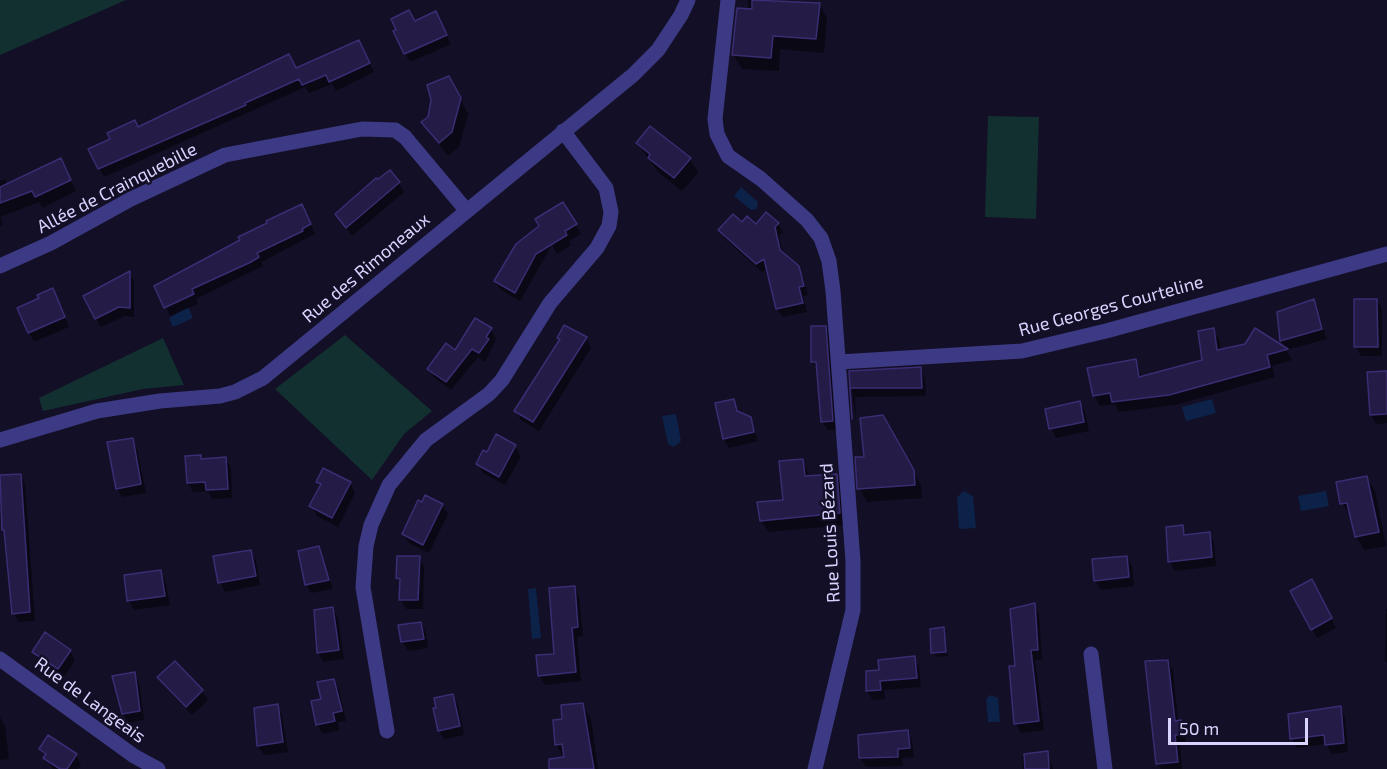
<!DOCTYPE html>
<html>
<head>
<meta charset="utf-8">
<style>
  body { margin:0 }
  #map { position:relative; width:1387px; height:769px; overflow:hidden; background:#130f26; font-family:"Exo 2",sans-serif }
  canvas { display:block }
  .scale { position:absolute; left:1168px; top:718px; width:140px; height:27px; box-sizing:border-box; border:3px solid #d9d4ff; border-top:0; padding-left:8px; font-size:18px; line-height:21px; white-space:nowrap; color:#d9d4ff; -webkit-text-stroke:4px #130f26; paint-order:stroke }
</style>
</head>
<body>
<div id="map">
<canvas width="1387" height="769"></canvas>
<div class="scale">50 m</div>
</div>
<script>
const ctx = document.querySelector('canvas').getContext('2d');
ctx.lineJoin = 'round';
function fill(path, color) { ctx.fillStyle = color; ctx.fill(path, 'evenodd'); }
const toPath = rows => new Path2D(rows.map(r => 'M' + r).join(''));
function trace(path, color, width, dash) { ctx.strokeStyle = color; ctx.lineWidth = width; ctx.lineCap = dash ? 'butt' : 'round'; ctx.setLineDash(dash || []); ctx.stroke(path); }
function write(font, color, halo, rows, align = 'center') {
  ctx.font = font + ' "Exo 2",sans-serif'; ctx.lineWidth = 4.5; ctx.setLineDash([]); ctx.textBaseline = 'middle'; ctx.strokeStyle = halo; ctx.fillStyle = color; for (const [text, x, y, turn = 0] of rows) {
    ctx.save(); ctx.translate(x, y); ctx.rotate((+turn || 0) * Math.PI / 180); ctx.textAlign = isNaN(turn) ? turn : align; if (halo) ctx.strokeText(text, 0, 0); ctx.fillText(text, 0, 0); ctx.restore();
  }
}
fill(toPath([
  [0,0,126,0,0,55],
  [988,116,1039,117,1036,219,985,217],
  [345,335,432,411,404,434,372,480,275,389],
  [163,338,184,385,143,389,43,411,39,398]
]), '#12302f');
fill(toPath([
  [741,187,758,202,757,209,751,210,734,196],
  [188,307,193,318,173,327,169,318],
  [1212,399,1216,413,1186,421,1182,407],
  [676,414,681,441,674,447,668,444,662,416],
  [964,491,973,496,976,528,959,529,957,497],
  [1326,491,1329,506,1301,511,1298,496],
  [536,588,541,638,532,639,528,589],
  [990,695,998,698,1000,722,988,722,986,699]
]), '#0c2248');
fill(toPath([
  [748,0,819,4,827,18,824,53,780,49,779,71,742,69,733,54,748,10],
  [447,36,451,44,410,62,406,55],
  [364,51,374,72,336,91,332,84,309,93,305,87,104,177,99,168,296,70],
  [457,92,468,114,459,147,448,156,423,122],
  [637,143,690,159,698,173,682,191,658,172],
  [66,172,76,191,43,208,39,202,0,217,3,225,0,226,0,181,5,179,8,185],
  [399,183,404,192,352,236,337,215],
  [563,204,581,234,569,241,571,245,557,254,552,245,520,301,501,290,495,281],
  [307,215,315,234,261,262,263,266,196,299,198,304,170,316,156,286],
  [742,224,778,224,783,232,779,236,783,255,798,267,803,277,808,295,803,296,807,312,782,317,777,308,768,268,762,272,725,239,720,231],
  [129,273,134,281,134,317,125,316,101,327,96,318],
  [40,299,57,299,69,327,34,342,29,332],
  [1355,300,1376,300,1382,309,1382,356,1361,356,1356,347],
  [1313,301,1327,339,1286,350,1292,360,1272,366,1275,377,1175,405,1119,412,1115,404,1100,406,1094,396,1089,369,1135,360,1142,377,1204,361,1213,330,1219,340,1221,351,1246,345,1255,330,1286,350,1281,341],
  [825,327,830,336,837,430,828,430,822,421,818,371,812,362],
  [491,329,496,339,485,362,478,357,451,390,435,378,429,369],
  [558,338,586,338,591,348,539,431,521,420,516,411,561,341],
  [920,369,925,378,926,396,855,397,856,423,850,373],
  [1387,372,1387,423,1376,424,1371,415],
  [733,401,740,414,750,419,758,441,729,448,724,439,717,404],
  [1079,402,1085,412,1089,431,1056,438,1051,428],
  [882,417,921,485,922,498,867,502,859,488,866,458],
  [497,436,515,446,521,456,505,485,483,473,478,464,487,454],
  [132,439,137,449,146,493,122,497,117,488],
  [200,457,202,460,225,458,231,468,232,498,212,499,208,491,193,492,188,483],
  [803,461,810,477,836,476,843,488,846,525,768,532,761,520,785,502],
  [20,475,25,484,35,621,19,622,13,613,0,476],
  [1366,477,1375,491,1386,546,1364,550,1356,536,1352,517,1342,503],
  [318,482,350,483,355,493,338,527,317,516,311,506,321,487],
  [442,505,448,514,429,553,409,543,403,534],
  [1182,527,1187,536,1209,533,1214,543,1216,566,1175,571,1170,562],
  [319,548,333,589,311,593,306,584],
  [250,552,256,561,260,585,225,592,220,582],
  [1126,557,1132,566,1134,586,1101,590,1095,581],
  [419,558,424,567,423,609,406,609,401,599,402,585,397,578],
  [160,571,165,580,170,605,134,610,129,601,125,576],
  [574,587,579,597,583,636,577,637,581,681,545,685,539,675,556,655],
  [1317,590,1336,628,1317,638,1312,629],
  [1034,605,1039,614,1042,659,1035,660,1044,730,1021,733,1016,724,1017,667],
  [333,609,338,618,344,659,324,662,318,653,315,632,319,632],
  [1386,609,1387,609,1387,663,1385,660],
  [421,623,426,633,428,648,408,651,402,641],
  [943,629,948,656,935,657,931,630],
  [70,651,75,660,64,677,39,661,34,652],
  [914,658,919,667,921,687,884,690,885,699,873,700,867,691,867,673,880,672],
  [1168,661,1173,670,1178,722,1185,731,1186,744,1180,744,1182,769,1161,769,1157,763],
  [134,673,139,683,144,720,129,723,123,714,113,677],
  [159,677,202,691,208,700,192,715,165,687],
  [334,680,339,690,346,721,338,722,339,730,323,734,317,725,312,702,323,700],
  [453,696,458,705,464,735,444,739,439,730],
  [582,704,591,719,598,769,571,769,556,744,564,720],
  [277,706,282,715,288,752,264,755,258,746,255,709],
  [1340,707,1345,717,1348,752,1332,754,1326,744,1297,748,1292,739,1324,712,1324,708],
  [0,717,5,726,9,759,0,760],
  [907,731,912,741,914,757,902,758,903,766,866,767,860,758],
  [41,749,76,755,81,765,78,769,53,769],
  [1047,753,1053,769,1023,769,1022,756]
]), '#0007');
const building = toPath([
  [752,0,820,3,816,39,773,36,771,58,732,55,737,8,752,9,752,0],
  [409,10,415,21,436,11,447,35,404,54,393,31,396,30,391,19,409,10],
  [359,40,370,63,329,82,326,75,302,85,299,79,245,103,246,105,98,169,88,149,110,139,107,133,135,120,138,127,289,54,296,68,359,40],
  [449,76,461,98,452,132,439,143,421,122,428,117,431,100,427,85,449,76],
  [650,126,691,158,674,178,648,158,650,154,636,143,650,126],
  [61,158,71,180,35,197,32,191,0,203,0,187,61,158],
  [390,170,400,182,346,228,335,214,376,178,378,179,390,170],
  [563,202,577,224,565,231,567,235,536,254,515,293,494,281,516,244,539,226,535,219,563,202],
  [302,204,311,224,302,229,303,231,257,253,259,257,251,262,192,289,194,294,164,308,154,286,240,240,238,237,267,223,266,221,302,204],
  [766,212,779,223,775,227,780,250,799,266,804,286,799,287,803,303,776,309,764,259,756,264,718,230,733,214,742,222,747,216,756,224,766,212],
  [130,271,130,308,119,307,95,319,83,296,130,271],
  [53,288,65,317,28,333,17,308,39,298,37,295,53,288],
  [1314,299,1322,329,1280,341,1277,312,1314,299],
  [1354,299,1377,299,1378,347,1354,347,1354,299],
  [475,318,492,328,486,337,489,339,479,353,472,349,446,382,427,369,446,343,455,350,475,318],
  [564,325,587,337,533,422,514,411,560,339,557,338,564,325],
  [811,326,826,326,833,421,821,422,816,362,811,362,811,326],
  [1214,328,1217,350,1245,344,1255,328,1288,349,1267,355,1270,367,1169,395,1112,402,1110,393,1093,396,1087,368,1136,359,1139,377,1202,360,1198,331,1214,328],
  [921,367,922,388,850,388,852,419,849,371,921,367],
  [1387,371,1387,414,1370,415,1367,372,1387,371],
  [734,399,737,411,751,417,754,432,723,439,715,403,734,399],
  [1080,401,1084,422,1049,429,1045,409,1080,401],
  [883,415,914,470,915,485,857,489,855,457,864,457,860,418,883,415],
  [496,434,516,445,499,477,476,464,483,450,487,452,496,434],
  [133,438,141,484,116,489,107,442,133,438],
  [201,455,201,459,226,457,228,489,206,490,205,482,187,483,185,456,201,455],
  [803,459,805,476,837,474,840,513,760,521,757,502,783,500,779,461,803,459],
  [323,468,351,482,332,518,309,506,321,484,316,482,323,468],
  [21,474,30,612,12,614,4,530,2,530,0,475,21,474],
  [1367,476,1379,532,1355,537,1347,503,1340,504,1336,482,1367,476],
  [425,495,443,504,423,545,402,534,418,500,422,502,425,495],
  [1183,525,1184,535,1210,532,1212,557,1168,562,1166,527,1183,525],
  [319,546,329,580,305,585,298,551,319,546],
  [251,550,256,576,218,583,213,556,251,550],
  [397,556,420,556,418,600,399,600,400,579,396,578,397,556],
  [1127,556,1129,577,1094,581,1092,559,1127,556],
  [161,570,165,596,127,601,124,575,161,570],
  [1312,579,1332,618,1311,630,1290,591,1312,579],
  [575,586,578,627,572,628,576,672,538,676,536,655,554,654,549,588,575,586],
  [1035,603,1038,650,1031,650,1039,721,1014,724,1009,666,1015,666,1010,609,1035,603],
  [333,607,339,650,317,653,314,610,333,607],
  [421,622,424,639,401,642,398,625,421,622],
  [944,627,946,652,931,653,930,629,944,627],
  [45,632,71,650,58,669,32,652,45,632],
  [915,656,917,678,880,681,881,690,866,691,866,671,879,670,878,660,915,656],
  [1168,660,1175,721,1181,720,1182,735,1175,735,1178,762,1156,764,1145,661,1168,660],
  [175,661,203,690,186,707,157,677,175,661],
  [135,672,140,711,122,714,112,676,135,672],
  [334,679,342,711,333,713,335,721,316,725,311,701,321,699,317,682,334,679],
  [453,694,460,726,438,731,433,708,436,708,434,698,453,694],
  [583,703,594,769,549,769,549,759,564,757,562,744,555,745,553,720,562,719,561,705,583,703],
  [278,704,283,742,257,746,254,708,278,704],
  [1341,706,1344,743,1325,745,1324,735,1290,739,1288,714,1341,706],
  [908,730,910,748,898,749,898,757,859,758,858,735,908,730],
  [48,735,77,754,67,769,60,769,43,758,46,754,39,749,48,735],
  [1048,751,1049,769,1025,769,1024,754,1048,751]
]);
fill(building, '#241b47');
trace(building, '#3b2d73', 1.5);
trace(toPath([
  [728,0,715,119,717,134,728,156,761,179,807,220,821,238,829,261,833,291,853,561,853,610,815,769],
  [0,266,51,243,131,199,225,155,362,129,395,130,405,137,466,210],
  [839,362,1022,351,1106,331,1387,254],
  [0,440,97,411,160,401,220,396,235,392,263,378,633,75,658,50,681,15,688,0],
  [1091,654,1105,769],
  [0,659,134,756,158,769],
  [387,731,363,587,366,546,371,525,389,485,426,440,489,394,502,380,550,303,597,248,609,226,611,212,606,188,563,131]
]), '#3d3a85', 15);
write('18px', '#d9d4ff', '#130f26', [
  ["Allée de Crainquebille",117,188,-27],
  ["Rue des Rimoneaux",366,268,-40],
  ["Rue Georges Courteline",1111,306,-15],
  ["Rue Louis Bézard",830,533,-93],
  ["Rue de Langeais",90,700,36]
]);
</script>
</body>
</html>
